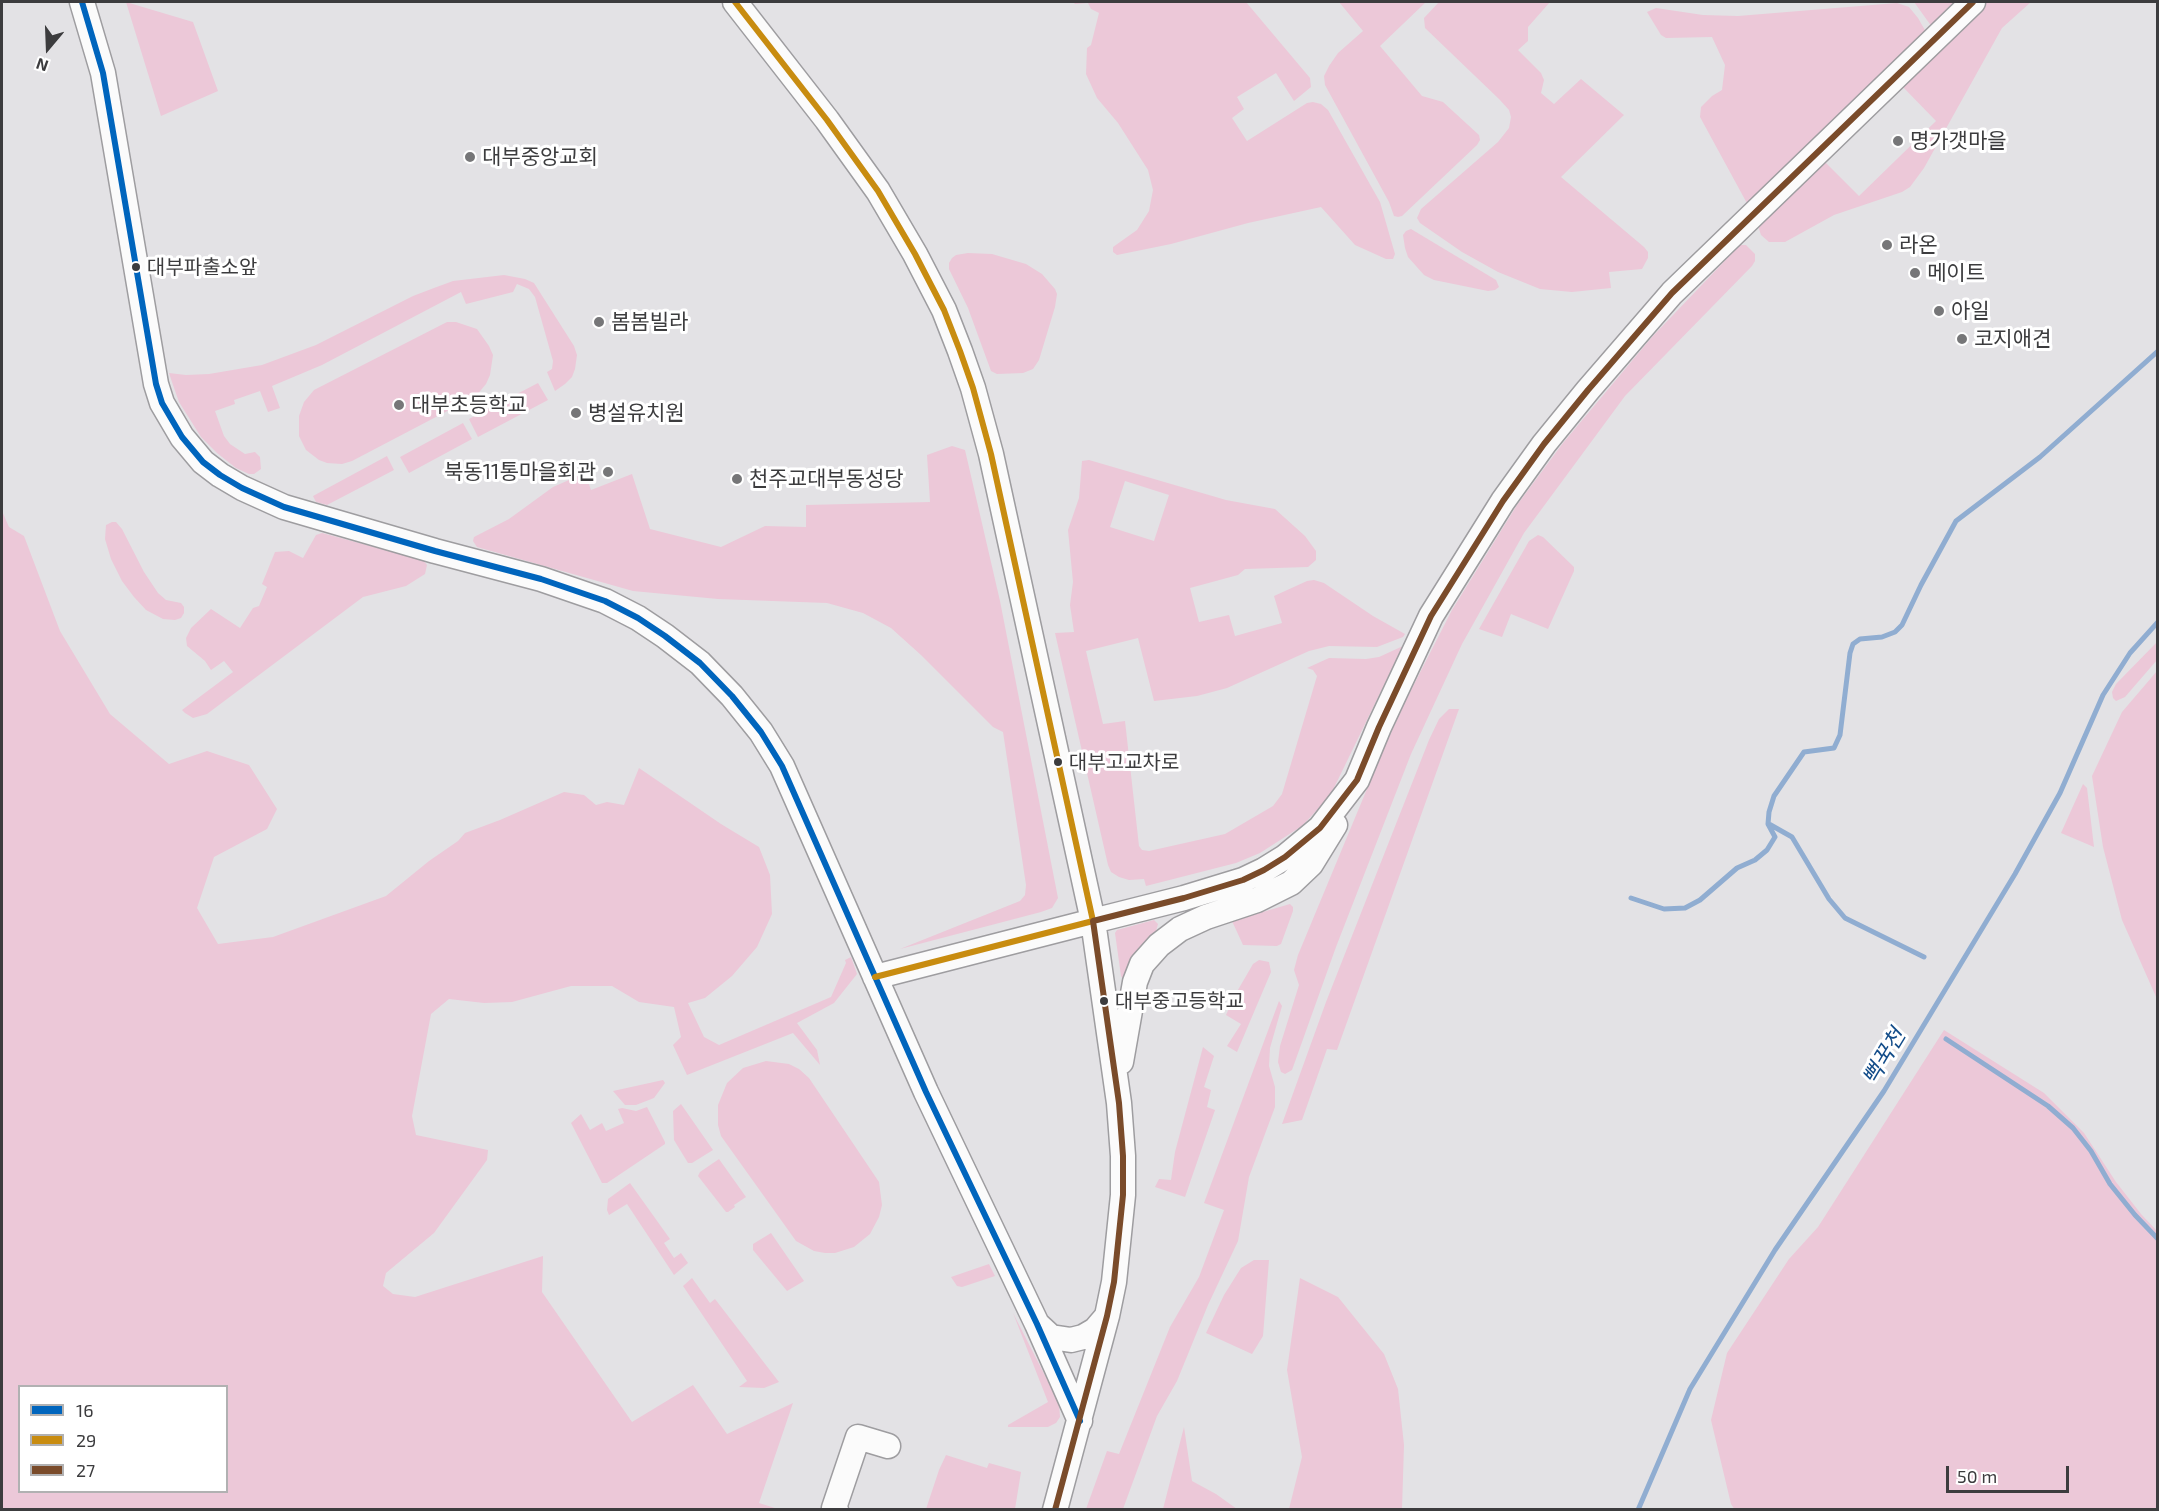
<!DOCTYPE html>
<html>
<head>
<meta charset="utf-8">
<style>
  body { margin:0 }
  #map { position:relative; width:2159px; height:1511px; overflow:hidden; background:#e3e2e5; font-family:"Exo 2",sans-serif }
  canvas { display:block }
  .frame { position:absolute; inset:0; border:3px solid #3c3c3e; pointer-events:none }
  .legend { position:absolute; left:18px; top:1385px; width:210px; height:108px; box-sizing:border-box; background:#fff; border:2px solid #b1b1b2; margin:0; padding:8px 10px; list-style:none; font-size:18px; color:#3c3c3e }
  .legend li { display:flex; align-items:center; gap:12px; height:30px }
  .legend b { width:30px; border:2px solid #b1b1b2 }
  .north { position:absolute; left:18px; top:18px; width:60px; height:60px; -webkit-text-stroke:4px #fff; paint-order:stroke; rotate:199deg; font-size:16px; font-weight:700; line-height:24px; text-align:center; color:#3c3c3e }
  .north::after { content:''; display:block; margin:auto; width:21px; height:27px; background:#3c3c3e; clip-path:polygon(50% 0,100% 100%,50% 72%,0 100%) }
  .scale { position:absolute; left:1946px; top:1466px; width:123px; height:27px; box-sizing:border-box; border:3px solid #3c3c3e; border-top:0; padding-left:8px; font-size:18px; line-height:21px; white-space:nowrap; color:#3c3c3e; -webkit-text-stroke:4px #fff; paint-order:stroke }
</style>
</head>
<body>
<div id="map">
<canvas width="2159" height="1511"></canvas>
<div class="frame"></div>
<ul class="legend">
<li><b style="height:8px;background:#0065bd"></b>16</li>
<li><b style="height:8px;background:#c88c10"></b>29</li>
<li><b style="height:8px;background:#7a4b2a"></b>27</li>
</ul>
<div class="north">N</div>
<div class="scale">50 m</div>
</div>
<script>
const ctx = document.querySelector('canvas').getContext('2d');
ctx.lineJoin = 'round';
function fill(path, color) { ctx.fillStyle = color; ctx.fill(path, 'evenodd'); }
const toPath = rows => new Path2D(rows.map(r => 'M' + r).join(''));
function trace(path, color, width, dash) { ctx.strokeStyle = color; ctx.lineWidth = width; ctx.lineCap = dash ? 'butt' : 'round'; ctx.setLineDash(dash || []); ctx.stroke(path); }
function write(font, color, halo, rows, align = 'center') {
  ctx.font = font + ' "Exo 2","Noto Sans KR",sans-serif'; ctx.lineWidth = 6; ctx.setLineDash([]); ctx.textBaseline = 'middle'; ctx.strokeStyle = halo; ctx.fillStyle = color; for (const [text, x, y, turn = 0] of rows) {
    ctx.save(); ctx.translate(x, y); ctx.rotate((+turn || 0) * Math.PI / 180); ctx.textAlign = isNaN(turn) ? turn : align; if (halo) ctx.strokeText(text, 0, 0); ctx.fillText(text, 0, 0); ctx.restore();
  }
}
fill(toPath([
  [126,2,193,22,218,91,161,116],
  [1073,2,1246,2,1310,78,1311,87,1294,101,1276,73,1237,97,1244,109,1232,118,1247,141,1307,103,1313,102,1321,104,1328,110,1380,202,1395,254,1393,259,1386,259,1355,245,1321,207,1248,223,1171,244,1117,255,1113,252,1113,247,1137,230,1149,211,1153,190,1148,170,1118,123,1097,98,1086,74,1087,48,1091,45,1099,13,1091,9,1088,3,1075,4],
  [1339,2,1426,2,1380,46,1422,96,1443,102,1479,135,1480,140,1477,145,1402,216,1398,217,1394,216,1389,202,1325,85,1324,76,1329,66,1338,53,1363,31],
  [1439,2,1550,2,1528,27,1528,41,1518,50,1541,73,1544,80,1541,93,1554,104,1581,79,1624,115,1561,177,1644,247,1648,252,1648,258,1642,269,1609,272,1611,288,1572,292,1540,289,1498,272,1462,252,1420,223,1417,218,1421,209,1498,142,1509,128,1511,117,1509,110,1499,99,1425,28,1424,18],
  [1914,2,1958,2,1932,27],
  [1987,2,2031,2,2002,28,1924,168,1910,187,1902,192,1834,215,1785,242,1769,242,1761,235,1758,226,1824,161,1859,196,1936,121,1901,85],
  [1897,3,1909,7,1918,18,1926,32,1749,207,1700,117,1701,107,1712,96,1722,90,1725,65,1712,37,1666,38,1661,35,1647,12,1656,8,1703,15,1738,16],
  [1411,229,1496,280,1499,287,1495,290,1488,291,1434,280,1424,275,1408,257,1405,248,1403,235,1406,231],
  [1740,245,1746,245,1755,254,1755,261,1752,266,1625,396,1524,533,1462,644,1411,754,1336,947,1292,1070,1285,1074,1281,1072,1278,1062,1280,1046,1299,985,1294,970,1298,955,1384,748,1406,700,1452,610,1517,505,1563,443,1652,337],
  [968,253,992,254,1026,264,1042,274,1055,289,1057,294,1055,307,1039,360,1033,369,1023,373,997,374,991,371,968,308,949,269,949,263,952,258,956,255],
  [504,275,525,279,534,283,574,346,577,355,575,369,572,377,565,384,555,391,547,372,552,369,553,361,535,297,529,289,517,284,513,292,466,304,461,292,322,365,272,386,280,408,268,412,260,391,234,400,235,404,215,411,224,436,230,444,245,454,255,452,260,457,261,469,254,474,249,474,236,468,217,453,201,437,179,402,173,385,169,373,186,375,209,374,262,365,316,345,413,296,434,288,453,281],
  [447,322,456,322,477,329,489,346,493,355,490,375,486,384,476,396,352,461,342,464,327,463,319,460,306,450,299,436,299,416,304,402,314,390],
  [538,383,548,400,478,437,469,419],
  [463,423,472,439,409,473,400,457],
  [952,446,965,450,1000,601,1058,898,1052,908,1041,912,900,949,1020,901,1025,895,1026,885,1003,732,993,727,921,655,891,628,863,613,827,603,718,599,633,591,477,547,473,541,474,537,509,519,553,487,585,473,591,490,632,474,650,529,721,547,765,526,806,527,806,505,930,502,927,455],
  [387,456,394,470,327,505,316,502,313,496],
  [1089,460,1226,500,1275,509,1305,536,1316,551,1316,560,1308,567,1245,569,1238,575,1190,588,1199,622,1229,615,1235,636,1282,623,1274,596,1307,581,1314,580,1324,583,1373,616,1405,634,1403,637,1377,647,1329,646,1309,651,1227,688,1197,696,1154,701,1138,638,1086,651,1103,724,1125,721,1139,846,1142,850,1149,851,1225,834,1273,806,1282,794,1317,676,1313,670,1307,668,1329,658,1366,659,1379,657,1403,646,1330,796,1302,826,1260,853,1236,863,1146,886,1144,879,1129,880,1119,877,1111,872,1108,865,1055,633,1074,632,1070,605,1073,582,1068,530,1079,498,1082,461],
  [1125,481,1169,495,1154,541,1110,527],
  [2,511,9,527,24,536,60,631,110,714,169,764,207,751,249,765,277,809,267,829,214,857,197,908,218,944,273,937,386,896,429,861,458,841,465,833,500,820,564,792,584,795,596,805,607,802,624,805,639,768,721,824,759,847,770,875,772,914,757,947,732,976,705,998,688,1003,704,1037,719,1045,831,997,846,963,845,960,851,957,857,974,834,1003,797,1023,817,1050,820,1065,793,1033,687,1075,673,1045,681,1037,674,1007,639,1002,612,986,571,986,512,1002,484,1003,449,999,431,1014,412,1116,416,1135,488,1150,487,1160,434,1233,386,1273,383,1286,393,1294,415,1297,543,1256,542,1292,632,1422,693,1385,727,1434,793,1403,759,1503,778,1509,2,1509],
  [20,1386,226,1386,226,1492,20,1492],
  [112,522,116,522,122,529,144,572,158,593,166,600,181,603,184,607,184,613,181,618,175,620,163,619,146,610,134,597,122,581,111,559,105,539,106,525],
  [322,533,423,560,427,565,425,574,406,586,363,597,207,714,193,718,185,713,182,710,233,672,224,661,211,670,205,661,187,646,186,638,191,628,211,609,240,628,253,608,259,606,267,587,262,584,275,552,289,551,303,558,316,535],
  [1538,535,1543,537,1574,567,1574,571,1548,629,1511,614,1502,637,1479,629,1529,541],
  [2157,642,2157,660,2125,697,2116,701,2113,698,2112,692,2116,684],
  [2157,671,2157,999,2122,920,2103,847,2092,776,2122,712],
  [1449,709,1459,709,1337,1050,1327,1049,1302,1120,1282,1124,1326,1002,1429,740,1439,719],
  [2083,784,2087,788,2094,847,2061,833],
  [1290,904,1293,907,1293,911,1281,944,1277,946,1243,945,1232,921],
  [1154,920,1158,924,1156,931,1139,949,1125,980,1123,979,1121,976,1115,933,1117,930],
  [1259,960,1269,962,1271,972,1237,1052,1227,1046,1241,1024,1226,1015,1235,995,1253,964],
  [1279,1001,1282,1006,1270,1048,1269,1066,1275,1087,1275,1107,1249,1177,1238,1241,1208,1305,1177,1381,1157,1416,1123,1509,1086,1509,1107,1451,1119,1454,1170,1327,1199,1277,1224,1210,1204,1203],
  [1944,1030,2044,1093,2084,1133,2116,1182,2141,1214,2157,1231,2157,1509,1735,1510,1731,1504,1711,1420,1727,1353,1789,1259,1818,1227],
  [1203,1047,1214,1056,1204,1087,1211,1090,1207,1107,1215,1110,1185,1197,1155,1187,1159,1179,1171,1180,1175,1152],
  [766,1061,789,1064,799,1069,809,1078,879,1182,882,1205,879,1217,870,1234,854,1247,835,1253,825,1253,814,1251,796,1241,721,1136,718,1125,718,1105,727,1083,743,1068],
  [663,1080,665,1083,654,1098,636,1105,625,1105,613,1091],
  [681,1104,713,1150,692,1163,688,1163,674,1140,673,1111],
  [647,1107,665,1142,665,1144,607,1183,602,1183,571,1123,581,1114,590,1130,602,1123,606,1131,624,1123,618,1109,622,1108,636,1111],
  [719,1159,746,1197,734,1205,735,1207,728,1212,726,1212,698,1176,700,1172],
  [630,1183,670,1239,664,1243,674,1258,681,1253,688,1263,674,1275,627,1204,609,1215,607,1210,608,1199],
  [771,1233,804,1281,787,1291,753,1250,753,1244],
  [1254,1260,1269,1260,1263,1336,1252,1354,1206,1333,1224,1295,1241,1268],
  [989,1264,995,1276,962,1287,957,1286,951,1277],
  [692,1278,710,1303,715,1299,779,1382,764,1388,739,1387,747,1381,683,1286],
  [1300,1278,1338,1297,1384,1354,1398,1389,1404,1445,1402,1509,1289,1509,1302,1457,1287,1370],
  [1013,1313,1059,1403,1060,1417,1056,1423,1048,1427,1008,1427,1008,1425,1048,1402],
  [1184,1427,1192,1481,1216,1494,1237,1509,1163,1509],
  [946,1455,987,1468,989,1463,1021,1472,1015,1509,926,1509,939,1470]
]), '#ecc8d8');
trace(toPath([
  [1769,824,1792,837,1829,899,1845,918,1924,957],
  [1631,898,1664,909,1685,908,1700,900,1737,868,1755,860,1767,850,1775,837,1768,824,1769,812,1774,796,1804,752,1834,748,1840,735,1850,653,1853,644,1860,639,1882,637,1895,632,1902,625,1921,585,1956,521,2040,457,2158,351],
  [1946,1039,2048,1106,2073,1128,2091,1151,2110,1184,2135,1215,2158,1239],
  [1638,1510,1690,1389,1775,1250,1884,1091,2015,874,2060,793,2103,695,2130,653,2158,622]
]), '#90add1', 5);
const minor = toPath([
  [82,2,103,73,156,384,162,403,182,437,203,462,220,475,242,488,284,507,435,551,541,579,605,601,638,618,665,636,700,663,732,696,761,732,782,766,926,1092,1037,1324,1080,1421],
  [735,2,827,120,878,191,915,254,944,310,960,351,973,388,991,454,1093,921,875,977],
  [1121,1062,1135,982,1142,964,1159,945,1180,929,1206,917,1257,900,1291,883,1311,864,1335,825],
  [1037,1324,1051,1337,1071,1340,1083,1337,1095,1330,1107,1316],
  [836,1510,834,1508,858,1437,888,1446],
  [1055,1510,1107,1316,1114,1282,1123,1195,1123,1156,1119,1103,1093,921,1184,898,1243,880,1264,870,1285,857,1320,828,1357,780,1379,727,1431,616,1503,501,1544,444,1588,390,1672,293,1973,2]
]);
trace(minor, '#9e9da0', 27);
trace(minor, '#fbfbfb', 24);
trace(toPath([
  [82,2,103,73,156,384,162,403,182,437,203,462,220,475,242,488,284,507,435,551,541,579,605,601,638,618,665,636,700,663,732,696,761,732,782,766,926,1092,1037,1324,1080,1421]
]), '#0065bd', 6);
trace(toPath([
  [735,2,827,120,878,191,915,254,944,310,960,351,973,388,991,454,1093,921,875,977]
]), '#c88c10', 6);
trace(toPath([
  [1055,1510,1107,1316,1114,1282,1123,1195,1123,1156,1119,1103,1093,921,1184,898,1243,880,1264,870,1285,857,1320,828,1357,780,1379,727,1431,616,1503,501,1544,444,1588,390,1672,293,1973,2]
]), '#7a4b2a', 6);
for (const [x, y, r, color] of [
  [1898,141,6,"#767678"],
  [470,157,6,"#767678"],
  [1887,245,6,"#767678"],
  [136,267,5,"#3c3c3e"],
  [1915,273,6,"#767678"],
  [1939,311,6,"#767678"],
  [599,322,6,"#767678"],
  [1962,339,6,"#767678"],
  [399,405,6,"#767678"],
  [576,413,6,"#767678"],
  [608,472,6,"#767678"],
  [737,479,6,"#767678"],
  [1058,762,5,"#3c3c3e"],
  [1104,1001,5,"#3c3c3e"]
]) { const dot = new Path2D(); dot.arc(x, y, r, 0, 2 * Math.PI); ctx.fillStyle = color; ctx.fill(dot); trace(dot, '#fff', 2); }
write('20px', '#3c3c3e', '#fff', [
  ["대부파출소앞",147,267],
  ["대부고교차로",1069,762],
  ["대부중고등학교",1115,1001]
], 'left');
write('21px', '#3c3c3e', '#fff', [
  ["명가갯마을",1910,141],
  ["대부중앙교회",482,157],
  ["라온",1899,245],
  ["메이트",1927,273],
  ["아일",1951,311],
  ["봄봄빌라",611,322],
  ["코지애견",1974,339],
  ["대부초등학교",411,405],
  ["병설유치원",588,413],
  ["북동11통마을회관",596,472,"right"],
  ["천주교대부동성당",749,479]
], 'left');
write('italic 22px', '#124c89', '#fff', [
  ["뻑꾹천",1884,1057,-59]
]);
</script>
</body>
</html>
